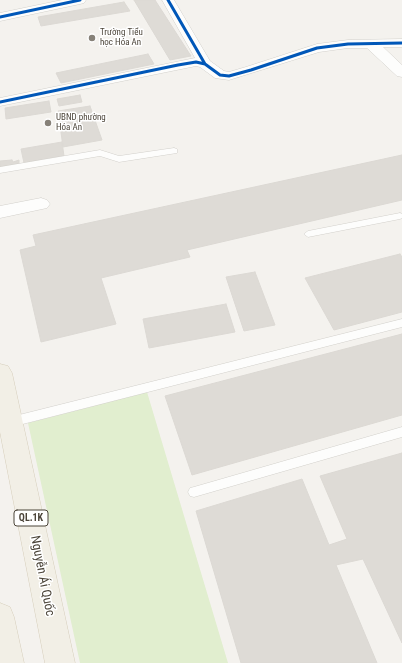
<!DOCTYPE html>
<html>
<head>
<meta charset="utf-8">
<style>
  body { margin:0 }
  canvas { display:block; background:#f4f2ee }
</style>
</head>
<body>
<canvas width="402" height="663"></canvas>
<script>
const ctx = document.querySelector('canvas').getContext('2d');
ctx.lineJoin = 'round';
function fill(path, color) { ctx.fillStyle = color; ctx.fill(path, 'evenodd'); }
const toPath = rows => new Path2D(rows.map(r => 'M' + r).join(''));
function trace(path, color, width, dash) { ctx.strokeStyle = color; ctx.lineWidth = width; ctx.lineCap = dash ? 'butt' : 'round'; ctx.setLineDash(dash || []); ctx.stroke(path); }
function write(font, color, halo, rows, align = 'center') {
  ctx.font = font + ' "Roboto Condensed",sans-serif'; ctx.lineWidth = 3; ctx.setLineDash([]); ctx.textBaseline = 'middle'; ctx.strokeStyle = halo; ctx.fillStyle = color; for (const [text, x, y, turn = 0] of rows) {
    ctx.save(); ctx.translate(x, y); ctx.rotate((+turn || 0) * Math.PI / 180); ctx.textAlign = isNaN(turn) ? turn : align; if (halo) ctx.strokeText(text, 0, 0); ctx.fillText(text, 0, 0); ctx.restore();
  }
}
fill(toPath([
  [147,392,228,663,80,663,28,423]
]), '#e1eecf');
const building = toPath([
  [134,0,155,0,191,56,170,60,134,0],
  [124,2,130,11,41,26,38,17,124,2],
  [148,54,154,64,61,83,56,73,148,54],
  [80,95,82,102,59,106,57,99,80,95],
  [49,101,51,112,6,119,5,108,49,101],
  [90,106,102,140,63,147,58,111,90,106],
  [62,142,64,156,24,163,21,149,62,142],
  [402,155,402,200,187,250,190,257,101,278,116,324,41,342,20,250,36,246,33,235,402,155],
  [12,160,13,162,19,160,19,164,0,167,0,161,12,160],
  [400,254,402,257,402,312,334,330,305,278,400,254],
  [255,272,275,325,244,331,226,277,255,272],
  [226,304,235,332,149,348,143,319,226,304],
  [402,334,402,415,192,475,165,396,402,334],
  [402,453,402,643,363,559,336,565,377,663,241,663,196,511,302,479,329,545,347,539,320,476,402,453]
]);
fill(building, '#dedbd6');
trace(building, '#dcd9d4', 1);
const service = toPath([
  [174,148,177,149,177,153,119,162,100,156,0,173,0,167,100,150,119,156,174,148],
  [400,213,402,214,402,218,400,219,308,237,304,234,308,231,400,213],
  [402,319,402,327,11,427,7,425,5,422,7,419,11,417,402,319],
  [402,427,402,437,194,497,190,496,188,492,190,488,194,487,402,427]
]);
const minor = toPath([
  [62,0,86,0,84,3,80,4,0,21,0,13,62,0],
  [162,0,174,0,210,61,224,71,229,72,246,67,317,44,348,40,402,39,402,47,383,47,402,65,402,77,397,76,367,48,348,48,319,52,229,80,215,78,200,67,196,66,0,106,0,98,195,58,162,0],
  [41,198,47,200,50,204,47,208,0,218,0,206,41,198]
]);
const primary = toPath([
  [0,364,8,366,12,373,75,663,45,663,0,432,0,364],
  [0,603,10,607,14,617,24,663,0,663,0,603]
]);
trace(service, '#d2d0cb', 1);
trace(minor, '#d2d0cb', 1);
trace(primary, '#d6cebb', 1);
fill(service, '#fdfdfc');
fill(minor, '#fdfdfc');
fill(primary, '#f2efe6');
trace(toPath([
  [168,0,205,64,220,75,229,76,251,70,317,48,348,44,402,43],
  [0,17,80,0],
  [0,102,178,65,196,62,205,64]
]), '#0057b8', 3);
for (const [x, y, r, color] of [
  [92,38,4,"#868178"],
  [48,123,4,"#868178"]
]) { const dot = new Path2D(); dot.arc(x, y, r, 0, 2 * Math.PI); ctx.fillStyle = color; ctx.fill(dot); trace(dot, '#fff', 1.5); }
write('9px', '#4b4439', '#fff', [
  ["Trường Tiểu",100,33],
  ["học Hóa An",100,43],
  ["UBND phường",56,118],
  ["Hóa An",56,128]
], 'left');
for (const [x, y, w] of [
  [31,518,34]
]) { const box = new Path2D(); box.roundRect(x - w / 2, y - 8, w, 16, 3); ctx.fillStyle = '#fff'; ctx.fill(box); trace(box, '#4b4439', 1); }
write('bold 10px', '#4b4439', null, [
  ["QL.1K",31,518]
]);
write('13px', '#4b4439', '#fff', [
  ["Nguyễn Ái Quốc",42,576,79]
]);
</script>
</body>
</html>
